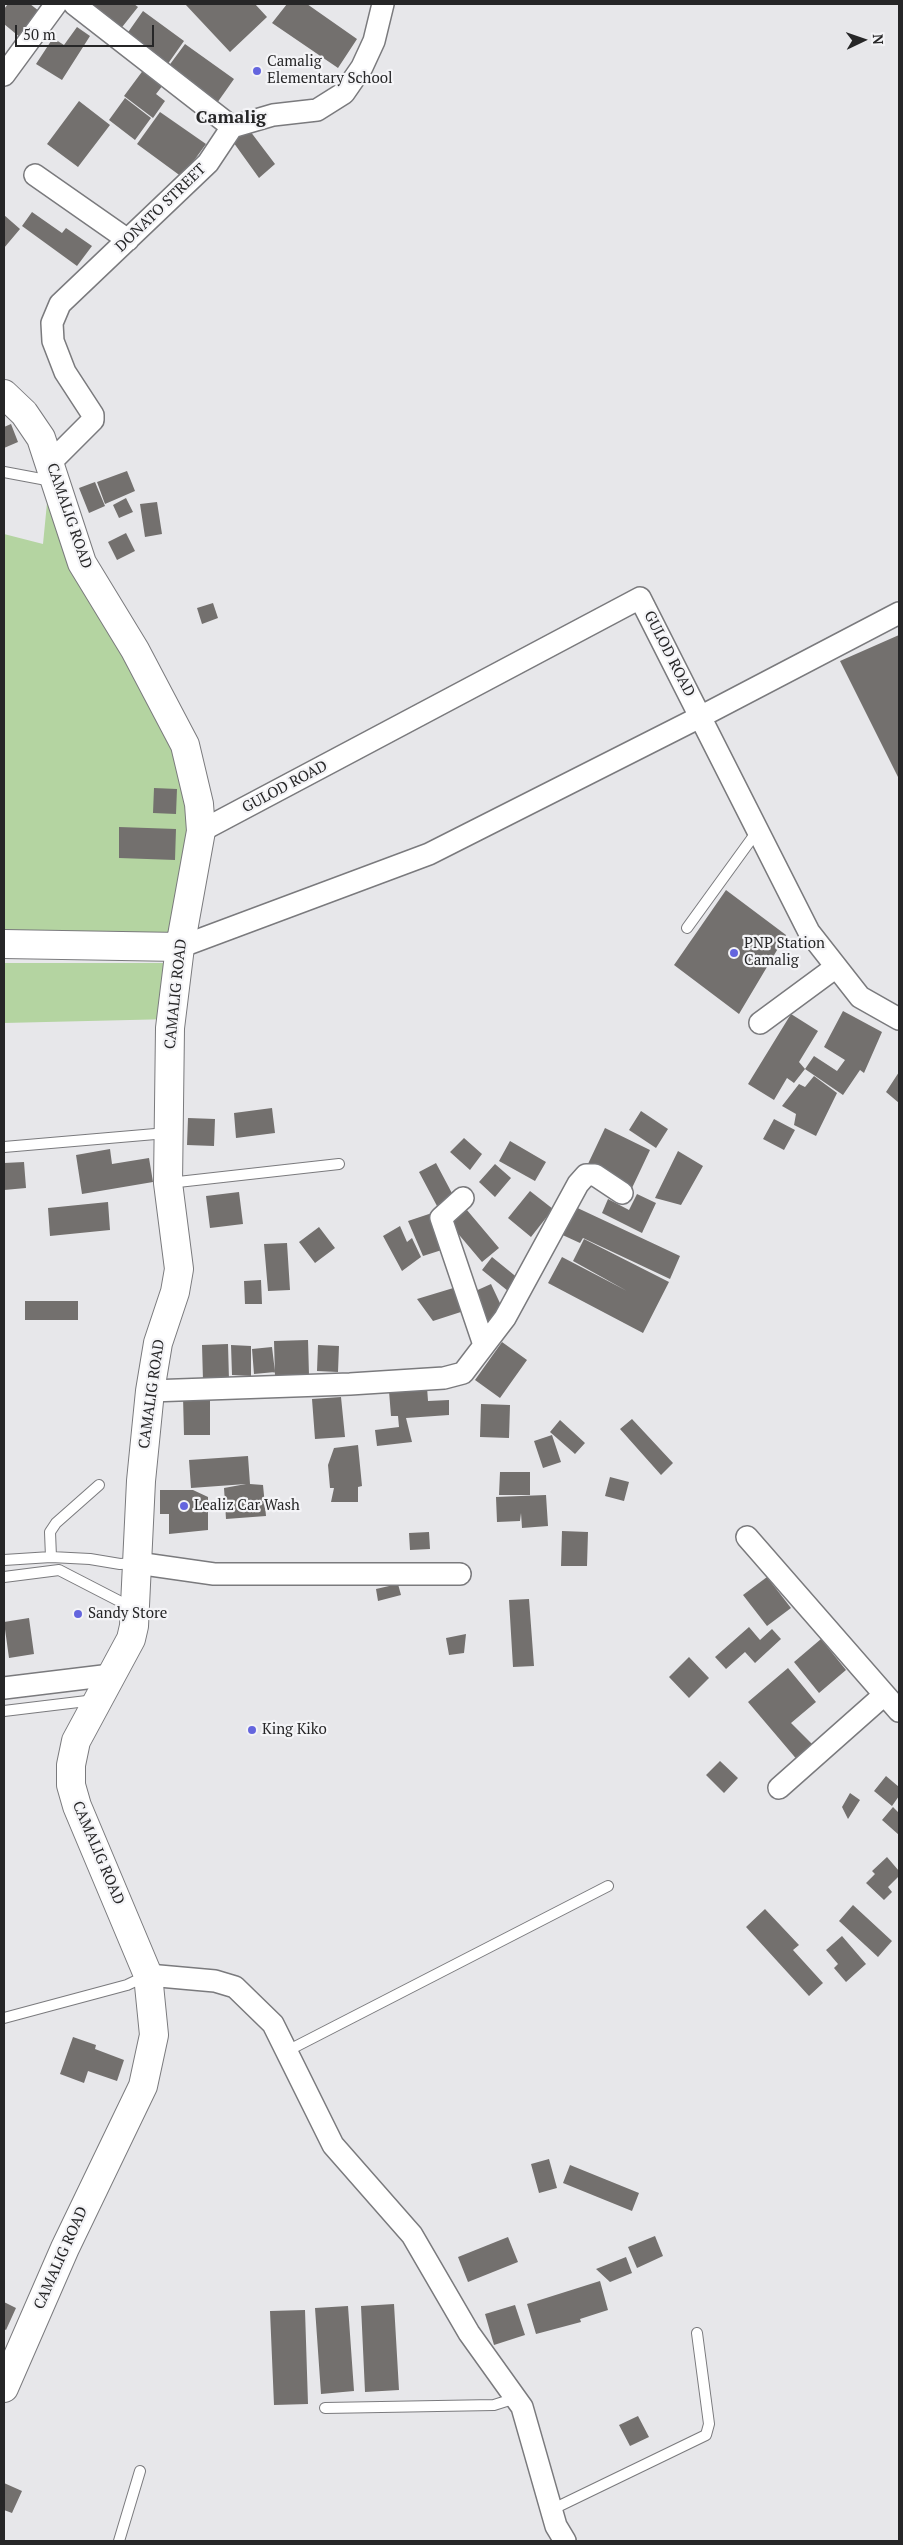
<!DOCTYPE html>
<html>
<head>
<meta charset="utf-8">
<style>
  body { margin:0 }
  #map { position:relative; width:903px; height:2545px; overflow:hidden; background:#e7e7ea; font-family:"PT Serif",serif }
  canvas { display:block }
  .frame { position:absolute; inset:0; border:5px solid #262627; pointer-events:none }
  .north { position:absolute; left:838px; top:15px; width:50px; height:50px; -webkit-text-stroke:4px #f4f4f7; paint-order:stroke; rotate:87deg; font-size:14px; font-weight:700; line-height:20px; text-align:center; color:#262627 }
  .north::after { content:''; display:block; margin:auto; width:18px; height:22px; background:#262627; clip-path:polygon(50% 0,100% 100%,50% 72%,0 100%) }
  .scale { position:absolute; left:15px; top:25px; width:139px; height:22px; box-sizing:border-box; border:2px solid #262627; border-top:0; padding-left:6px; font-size:15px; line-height:18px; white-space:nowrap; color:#262627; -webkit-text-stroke:4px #f4f4f7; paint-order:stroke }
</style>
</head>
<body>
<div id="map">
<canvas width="903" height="2545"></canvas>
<div class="frame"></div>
<div class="north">N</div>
<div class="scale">50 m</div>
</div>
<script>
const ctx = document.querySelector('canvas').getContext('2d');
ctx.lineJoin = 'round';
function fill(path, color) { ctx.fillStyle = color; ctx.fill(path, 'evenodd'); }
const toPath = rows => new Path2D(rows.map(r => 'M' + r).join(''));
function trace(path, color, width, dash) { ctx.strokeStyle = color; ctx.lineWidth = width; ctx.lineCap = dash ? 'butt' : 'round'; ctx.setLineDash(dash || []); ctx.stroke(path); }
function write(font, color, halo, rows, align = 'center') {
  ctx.font = font + ' "PT Serif",serif'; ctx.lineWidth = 4.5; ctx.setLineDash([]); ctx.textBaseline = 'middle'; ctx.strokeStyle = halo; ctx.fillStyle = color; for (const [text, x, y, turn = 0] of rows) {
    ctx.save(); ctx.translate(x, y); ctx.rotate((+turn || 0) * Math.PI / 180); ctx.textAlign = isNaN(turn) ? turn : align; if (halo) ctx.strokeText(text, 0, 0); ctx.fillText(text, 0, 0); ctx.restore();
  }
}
fill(toPath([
  [51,462,199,804,183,933,4,930,4,534,43,544],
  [4,963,178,963,172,1019,4,1023]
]), '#b4d4a1');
fill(toPath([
  [8,4,30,4,39,11,21,38,4,24,4,9],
  [92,4,134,4,138,7,119,31,90,7],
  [185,4,255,4,267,17,230,52],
  [287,4,307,4,357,39,338,68,272,23],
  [143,11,184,41,165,68,124,38],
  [77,27,90,36,62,80,36,64,53,38,64,45],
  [185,44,234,79,217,103,168,67],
  [147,65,167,80,156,94,165,101,153,118,124,96],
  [125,98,151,118,135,140,109,120],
  [79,101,110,125,78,167,47,144],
  [160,112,206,144,182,177,137,144],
  [247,127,275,164,259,178,231,139],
  [32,212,62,233,66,228,92,246,77,266,22,226],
  [4,215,20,229,4,248],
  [11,424,18,442,4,448,4,427],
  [127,471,135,491,105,504,97,482],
  [95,482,105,506,89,513,79,488],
  [126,498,133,512,119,518,113,505],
  [157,502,162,534,145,537,140,504],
  [126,533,135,551,117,560,108,542],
  [213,603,218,618,202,624,197,608],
  [899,635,899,779,840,661],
  [154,788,177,789,176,814,153,813],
  [119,827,176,829,175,860,119,858],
  [726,890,786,935,739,1014,674,965],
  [843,1011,882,1032,864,1073,860,1070,843,1095,805,1069,814,1056,837,1071,845,1060,824,1047],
  [791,1014,818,1031,799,1062,805,1069,794,1083,787,1078,774,1100,748,1084],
  [899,1072,899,1103,886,1092],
  [814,1076,837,1093,816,1136,794,1125,796,1114,782,1106,799,1084,805,1087],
  [272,1108,275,1133,236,1138,234,1113],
  [641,1111,668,1129,656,1148,629,1130],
  [188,1118,215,1119,214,1146,187,1145],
  [774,1119,795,1130,784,1150,763,1139],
  [605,1128,650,1150,632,1188,587,1166],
  [464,1138,482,1154,470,1170,450,1152],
  [510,1141,546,1162,535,1181,499,1161],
  [110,1149,112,1164,149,1158,153,1182,82,1194,76,1155],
  [678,1151,703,1166,681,1205,655,1198],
  [24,1162,26,1188,4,1190,4,1163],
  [436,1163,454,1197,437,1206,419,1172],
  [495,1164,511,1178,495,1197,479,1182],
  [530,1191,553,1209,531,1237,508,1218],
  [239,1192,243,1224,210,1228,206,1196],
  [637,1194,656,1203,642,1233,602,1213,608,1199,629,1210],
  [108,1202,110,1230,50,1236,48,1208],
  [461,1203,499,1248,482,1262,444,1217],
  [569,1204,680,1256,670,1279,583,1238,580,1243,556,1232],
  [435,1212,448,1248,423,1256,408,1221],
  [400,1226,407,1242,412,1238,421,1257,402,1271,383,1236],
  [319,1227,335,1248,315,1263,299,1242],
  [584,1239,669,1282,643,1333,548,1283,562,1257,627,1291,573,1261],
  [287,1243,290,1290,268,1291,264,1244],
  [492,1257,519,1279,508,1291,482,1270],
  [261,1280,262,1304,245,1304,244,1281],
  [491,1284,506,1316,485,1325,471,1293],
  [460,1286,467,1310,433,1321,417,1299],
  [25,1301,78,1301,78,1320,25,1320],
  [308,1340,309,1375,275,1376,274,1341],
  [502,1342,527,1360,500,1398,475,1380],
  [228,1344,229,1380,203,1381,202,1345],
  [231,1345,251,1346,251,1376,232,1375],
  [318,1345,339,1346,338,1372,317,1371],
  [272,1347,275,1372,254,1374,252,1349],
  [427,1387,428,1401,449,1400,449,1415,406,1418,412,1442,377,1446,375,1430,399,1427,398,1416,391,1416,389,1391],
  [183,1397,210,1397,210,1435,184,1435],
  [341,1397,345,1437,315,1439,312,1399],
  [481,1404,510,1405,509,1438,480,1437],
  [632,1419,673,1463,661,1475,620,1429],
  [560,1420,585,1443,575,1454,550,1432],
  [552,1435,561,1462,543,1468,534,1441],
  [358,1445,362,1486,358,1487,358,1502,331,1502,334,1488,330,1488,328,1465,334,1448],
  [248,1456,250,1484,263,1485,266,1516,226,1519,224,1488,246,1484,191,1488,189,1460],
  [500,1472,530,1472,530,1495,499,1495],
  [610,1477,629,1482,624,1501,605,1496],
  [160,1490,193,1490,208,1497,208,1530,169,1534,169,1514,160,1514],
  [546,1495,548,1526,522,1528,521,1513,520,1521,497,1522,496,1497],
  [562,1531,588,1532,587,1566,561,1566],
  [429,1532,430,1549,410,1550,409,1533],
  [767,1577,791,1608,767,1626,743,1595],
  [398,1584,401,1595,378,1601,376,1589],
  [529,1599,534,1666,513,1667,509,1600],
  [29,1618,34,1654,9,1658,4,1622],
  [749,1627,760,1640,772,1629,781,1639,755,1663,745,1652,726,1669,715,1657],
  [466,1634,464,1653,449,1655,446,1638],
  [821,1639,846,1670,819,1693,794,1662],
  [689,1657,709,1678,689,1698,669,1677],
  [788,1668,816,1702,791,1723,815,1747,799,1762,748,1702],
  [720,1761,738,1778,724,1793,706,1775],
  [886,1776,899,1787,899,1796,892,1806,874,1791],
  [850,1793,860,1800,848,1819,842,1807],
  [893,1807,899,1813,899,1835,882,1820],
  [887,1857,899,1871,899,1876,888,1887,892,1892,884,1900,866,1883,875,1874,872,1871],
  [853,1905,892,1941,878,1957,839,1921],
  [765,1909,799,1945,793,1950,823,1983,809,1996,746,1927],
  [842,1936,866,1964,846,1982,834,1968,838,1964,826,1950],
  [73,2037,96,2045,95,2049,124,2060,117,2081,88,2071,84,2083,60,2074],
  [549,2159,557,2188,539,2193,531,2164],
  [570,2165,639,2193,632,2211,563,2183],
  [655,2236,663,2256,637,2268,628,2247],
  [508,2237,518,2262,468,2282,458,2257],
  [626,2257,632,2273,610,2282,596,2269],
  [600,2281,608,2310,580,2319,581,2322,536,2334,527,2304],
  [4,2302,16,2308,6,2330,4,2329],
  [394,2304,399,2390,365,2392,361,2306],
  [515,2305,525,2335,494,2345,485,2314],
  [348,2306,354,2391,321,2394,315,2308],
  [305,2310,308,2404,274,2405,270,2311],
  [638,2416,649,2437,630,2446,619,2425],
  [4,2483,22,2491,12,2513,4,2510]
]), '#73706e');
const lane = toPath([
  [4,472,52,481],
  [687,928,758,830],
  [4,1147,167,1133],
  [169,1183,339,1164],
  [51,1557,50,1532,56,1523,99,1485],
  [4,1560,51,1557,90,1559,120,1564,137,1563],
  [4,1577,59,1570,123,1603,131,1611],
  [4,1711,95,1700],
  [4,2018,127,1985,146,1976],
  [289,2050,608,1886],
  [325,2408,494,2405,516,2398],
  [551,2510,706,2435,709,2424,697,2333],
  [119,2541,140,2471]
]);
const street = toPath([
  [74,4,232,127],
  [4,75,56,4],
  [35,175,128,240],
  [51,462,93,420,93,415,65,372,53,341,52,323,60,304,208,163,232,127,273,115,317,110,344,93,362,67,374,41,383,4],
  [201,831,640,598,809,932,860,997,899,1019],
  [180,947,429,854,700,717,899,613],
  [760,1023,836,967],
  [463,1198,441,1218,484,1345],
  [150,1391,350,1384,444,1378,463,1373,505,1318,578,1184,586,1175,595,1175,622,1193],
  [747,1537,899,1711],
  [137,1563,214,1574,460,1574],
  [4,1688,111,1675],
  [779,1788,884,1695],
  [148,1975,215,1981,235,1987,273,2024,333,2145,412,2235,469,2333,522,2407,556,2526,565,2541]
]);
const secondary = toPath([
  [4,394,24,413,41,438,82,563,135,650,185,745,199,804,201,831,180,947,170,1028,168,1183,179,1269,175,1292,158,1343,150,1391,141,1481,134,1626,131,1639,76,1741,71,1765,71,1785,77,1806,148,1975,154,2035,143,2086,65,2248,4,2388],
  [4,944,180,947]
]);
trace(lane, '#7a7a7d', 12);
trace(street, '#7a7a7d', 24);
trace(secondary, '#7a7a7d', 30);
trace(lane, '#fff', 10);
trace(street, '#fff', 21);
trace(secondary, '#fff', 28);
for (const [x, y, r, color] of [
  [257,71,5,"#6465de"],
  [734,953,5,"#6465de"],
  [184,1506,5,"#6465de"],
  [78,1614,5,"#6465de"],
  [252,1730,5,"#6465de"]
]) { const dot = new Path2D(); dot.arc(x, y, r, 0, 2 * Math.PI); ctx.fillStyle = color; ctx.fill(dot); trace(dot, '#f4f4f7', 2); }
write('15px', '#262627', '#f4f4f7', [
  ["Camalig",267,62],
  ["Elementary School",267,79],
  ["PNP Station",744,944],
  ["Camalig",744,961],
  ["Lealiz Car Wash",194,1506],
  ["Sandy Store",88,1614],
  ["King Kiko",262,1730]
], 'left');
write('15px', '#262627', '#f4f4f7', [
  ["DONATO STREET",161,208,-44],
  ["CAMALIG ROAD",69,516,71],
  ["GULOD ROAD",669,654,63],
  ["GULOD ROAD",285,787,-28],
  ["CAMALIG ROAD",176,994,-84],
  ["CAMALIG ROAD",152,1394,-82],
  ["CAMALIG ROAD",98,1853,67],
  ["CAMALIG ROAD",61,2258,-66]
]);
write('bold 18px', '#262627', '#f4f4f7', [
  ["Camalig",231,118]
]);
</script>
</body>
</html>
